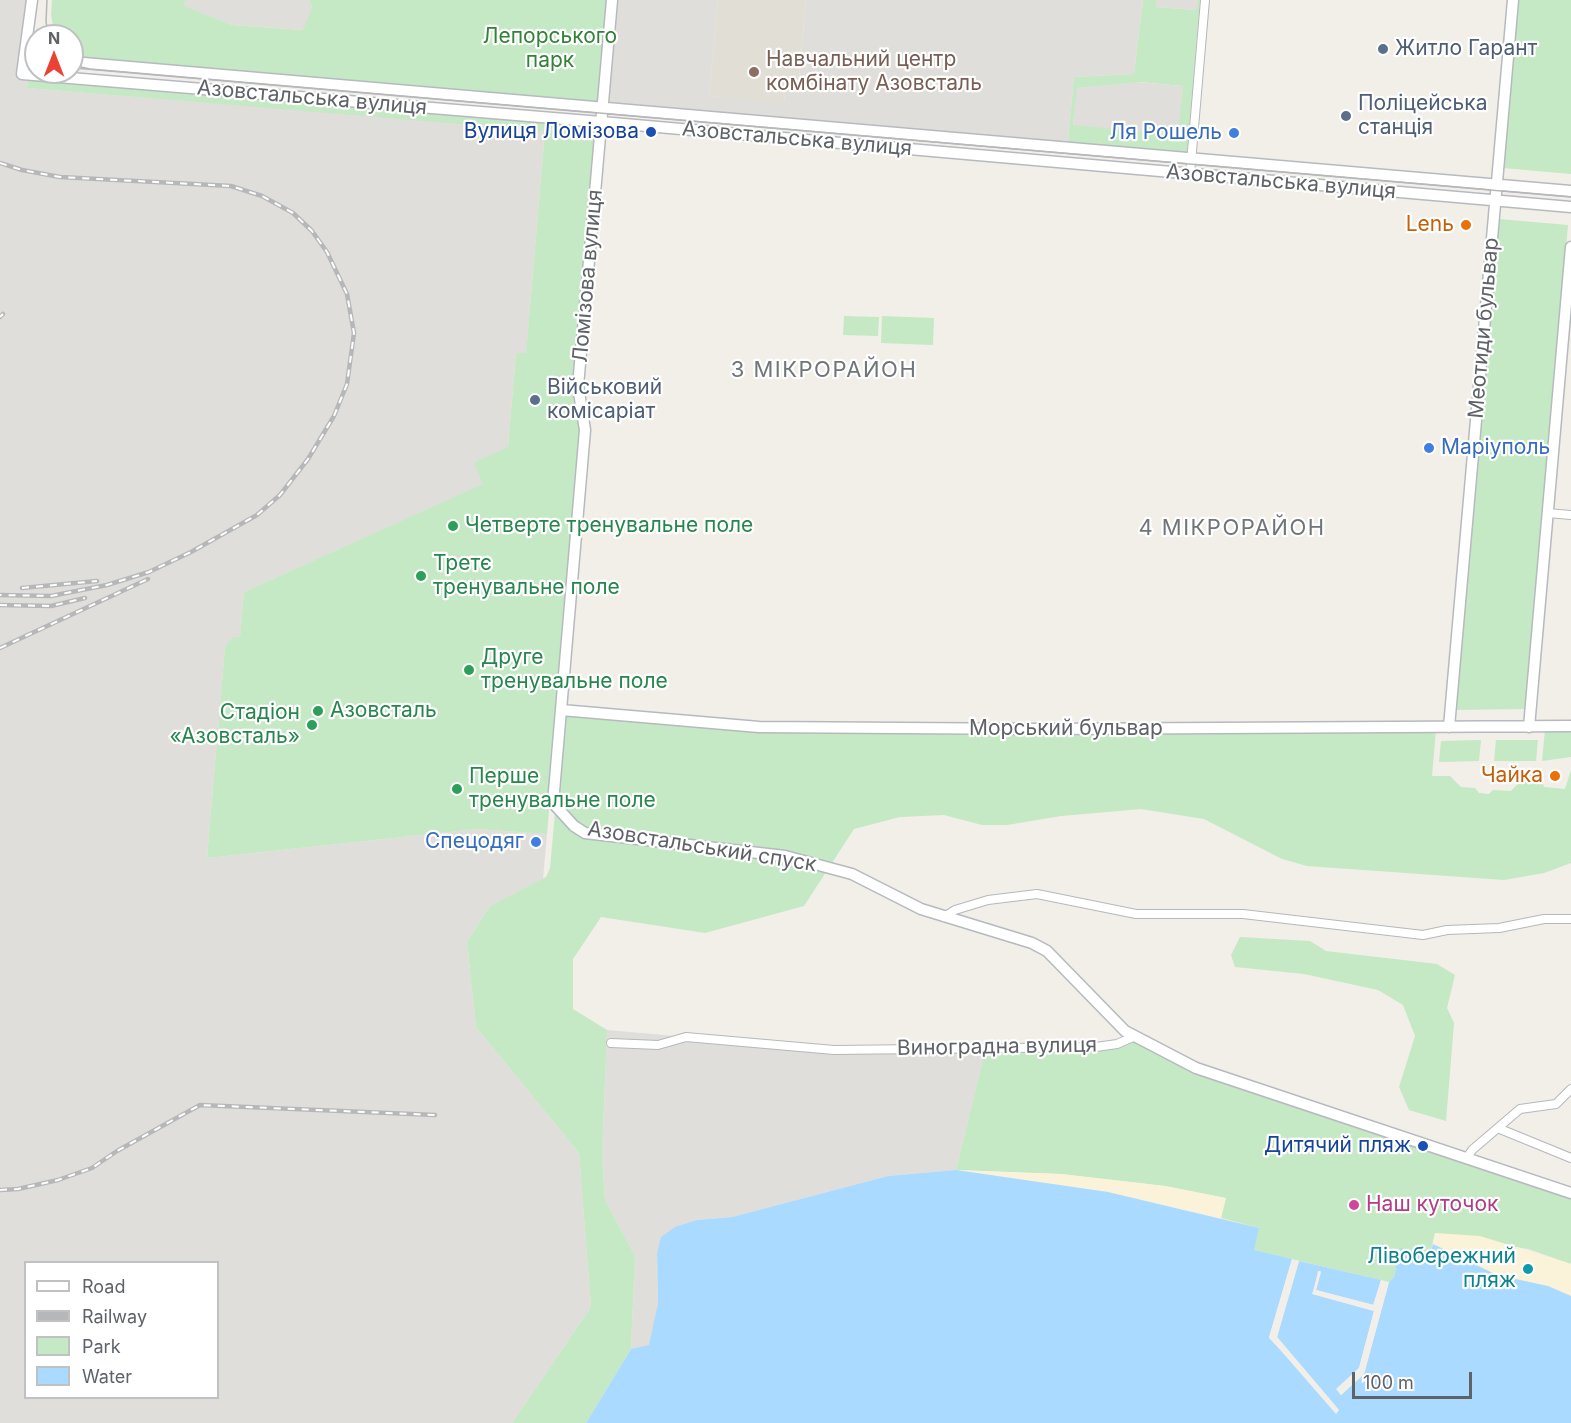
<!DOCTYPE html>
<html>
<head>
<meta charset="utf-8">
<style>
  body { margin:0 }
  #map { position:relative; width:1571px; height:1423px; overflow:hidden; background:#f1efe8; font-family:Inter,sans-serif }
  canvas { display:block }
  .legend { position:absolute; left:24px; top:1261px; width:195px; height:138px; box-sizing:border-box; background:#fff; border:2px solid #bfc1c3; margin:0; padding:8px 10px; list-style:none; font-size:18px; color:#5f6368 }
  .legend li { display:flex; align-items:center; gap:12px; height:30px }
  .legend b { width:30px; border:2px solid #bfc1c3 }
  .north { position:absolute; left:24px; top:24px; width:60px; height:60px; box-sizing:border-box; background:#fff; border:2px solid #bfc1c3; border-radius:50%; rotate:0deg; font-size:16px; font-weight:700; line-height:24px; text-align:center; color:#5f6368 }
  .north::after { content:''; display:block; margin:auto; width:21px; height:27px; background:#ea4335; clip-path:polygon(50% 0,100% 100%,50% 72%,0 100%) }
  .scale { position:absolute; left:1352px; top:1372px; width:120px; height:27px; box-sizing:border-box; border:3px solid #5f6368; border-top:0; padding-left:8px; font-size:18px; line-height:21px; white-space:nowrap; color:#5f6368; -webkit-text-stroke:4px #fff; paint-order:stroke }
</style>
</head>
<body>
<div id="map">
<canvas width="1571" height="1423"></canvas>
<ul class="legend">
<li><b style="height:8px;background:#fff"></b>Road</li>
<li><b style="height:8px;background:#b6b7b8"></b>Railway</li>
<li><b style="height:16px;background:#c5e8c5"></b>Park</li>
<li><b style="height:16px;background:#aadaff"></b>Water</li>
</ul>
<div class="north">N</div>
<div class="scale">100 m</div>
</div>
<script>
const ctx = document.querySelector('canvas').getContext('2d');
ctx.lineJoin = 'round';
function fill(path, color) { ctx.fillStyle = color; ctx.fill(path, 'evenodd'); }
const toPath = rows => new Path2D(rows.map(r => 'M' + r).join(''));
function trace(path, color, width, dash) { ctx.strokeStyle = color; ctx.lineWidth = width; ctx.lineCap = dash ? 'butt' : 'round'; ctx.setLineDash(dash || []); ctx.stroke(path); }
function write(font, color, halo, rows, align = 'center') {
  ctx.font = font + ' Inter,sans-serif'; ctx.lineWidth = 4.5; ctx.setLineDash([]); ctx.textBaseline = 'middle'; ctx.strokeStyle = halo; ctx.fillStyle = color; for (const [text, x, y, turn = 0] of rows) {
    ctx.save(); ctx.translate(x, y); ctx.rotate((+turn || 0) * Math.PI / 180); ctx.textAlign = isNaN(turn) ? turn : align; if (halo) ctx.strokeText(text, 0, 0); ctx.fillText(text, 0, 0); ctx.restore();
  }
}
fill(toPath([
  [0,0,28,0,17,79,28,80,27,88,545,130,526,354,516,353,508,447,484,484,244,592,240,638,225,647,207,858,477,829,547,834,543,879,490,906,467,942,476,1027,579,1153,591,1307,512,1423,0,1423],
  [26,1262,218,1262,218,1398,26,1398],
  [185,0,309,0,312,7,304,30,232,25,183,6],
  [615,0,718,0,709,96,784,102,786,83,799,77,806,0,1143,0,1134,74,1074,77,1068,142,606,102],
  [1156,0,1198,0,1197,10,1155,7],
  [1136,82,1183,86,1179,135,1073,126,1076,88],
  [607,1030,834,1050,986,1047,956,1170,888,1176,732,1217,697,1220,662,1237,657,1253,658,1303,655,1327,649,1346,631,1349,635,1256,605,1200,602,1154]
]), '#e0deda');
fill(toPath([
  [718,0,806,0,799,77,786,83,784,103,709,96]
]), '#e1ded6');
fill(toPath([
  [52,0,185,0,184,6,232,25,303,30,312,7,309,0,609,0,600,102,72,58,72,36,55,36,51,15],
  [1143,0,1156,0,1156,7,1196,10,1198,0,1200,0,1187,152,1068,142,1074,77,1134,74],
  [1140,82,1183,86,1178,135,1073,125,1077,88],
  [1518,0,1571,0,1571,174,1503,168],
  [28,80,597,126,575,385,581,432,547,834,477,829,207,858,225,647,233,637,240,637,244,592,483,484,474,463,508,447,516,353,526,353,545,131,27,88],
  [1499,219,1568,225,1525,709,1455,710],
  [844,316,879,317,878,336,843,335],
  [882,316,934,318,933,345,881,343],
  [564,713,760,731,1436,730,1432,776,1450,776,1461,787,1475,788,1479,793,1489,794,1493,790,1511,791,1529,772,1538,770,1544,787,1565,789,1571,770,1571,863,1544,873,1504,880,1307,866,1282,859,1204,819,1141,809,1061,816,1007,825,982,825,944,815,900,817,854,829,804,906,705,933,601,917,573,959,573,1009,607,1030,602,1154,605,1200,635,1256,631,1349,586,1423,512,1423,591,1307,579,1153,476,1027,467,942,490,906,546,877,550,868],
  [1545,730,1571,730,1571,757,1542,761],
  [1481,740,1479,761,1439,762,1441,741],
  [1496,740,1538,740,1536,761,1494,761],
  [1240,937,1310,941,1326,951,1437,964,1455,975,1447,1008,1454,1023,1446,1121,1409,1110,1399,1087,1415,1036,1403,1005,1378,990,1304,974,1235,967,1231,955],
  [1133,1037,1181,1061,1571,1193,1571,1264,1528,1249,1435,1233,1430,1254,1400,1248,1394,1277,1389,1282,1253,1250,1259,1228,1221,1218,1225,1198,1165,1186,1061,1174,956,1170,986,1047,1096,1047]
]), '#c5e8c5');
fill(toPath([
  [956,1170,1061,1174,1165,1186,1226,1198,1221,1218,1108,1192],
  [1435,1233,1480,1236,1571,1264,1571,1296,1548,1286,1497,1275,1433,1244]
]), '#fbf3d9');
fill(toPath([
  [956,1170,1108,1192,1259,1228,1254,1250,1292,1259,1269,1338,1339,1410,1277,1337,1299,1261,1381,1280,1374,1305,1316,1290,1321,1272,1318,1271,1313,1294,1374,1311,1359,1368,1337,1389,1341,1395,1364,1374,1389,1282,1394,1277,1400,1248,1430,1254,1433,1244,1497,1275,1548,1286,1571,1296,1571,1423,586,1423,631,1349,649,1345,658,1303,657,1253,661,1237,675,1227,697,1220,732,1217,888,1176]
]), '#aadaff');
fill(toPath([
  [1292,1259,1294,1260,1272,1337,1287,1353,1274,1337,1296,1260,1299,1261,1277,1337,1339,1410,1336,1414,1269,1337],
  [1319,1271,1321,1271,1316,1290,1373,1305,1381,1280,1383,1281,1361,1369,1341,1391,1361,1372,1386,1282,1389,1282,1364,1374,1341,1395,1336,1389,1359,1368,1374,1311,1312,1294]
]), '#f1efe8');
const street = toPath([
  [1190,174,1205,0],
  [1548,513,1571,515],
  [944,917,955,910,988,900,1037,894,1136,914,1243,914,1423,935,1447,930,1499,928,1544,919,1571,919],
  [611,1043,658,1045,686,1037,834,1050,1096,1047,1117,1044,1133,1037],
  [1500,1129,1571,1158],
  [1467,1158,1472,1150,1520,1109,1556,1104,1571,1089]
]);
const secondary = toPath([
  [32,0,22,74,601,122,1571,207],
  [612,0,578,386,585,430,553,803,574,826,585,833,785,856,852,874,921,909,1032,943,1047,951,1125,1031,1196,1068,1571,1193],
  [24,58,36,59],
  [72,62,1571,191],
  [561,710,759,727,1041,729,1571,726],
  [1449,727,1513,0],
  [1529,727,1571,247]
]);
trace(street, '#b5b8bc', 10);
trace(secondary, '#b6babf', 13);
trace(street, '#fff', 8);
trace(secondary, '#fff', 10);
trace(toPath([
  [47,0,46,22,49,36],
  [72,65,90,69,1571,197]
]), '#b6b7b8', 1.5);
const rail = toPath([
  [0,163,22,170,60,177,231,186,262,196,293,213,312,231,327,252,347,294,354,333,347,384,334,416,308,459,280,495,257,515,191,552,149,572,107,585,51,596,0,595],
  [0,317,3,314],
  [22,588,97,581],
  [0,605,51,606,85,598],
  [0,648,148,579],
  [0,1190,18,1189,58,1180,92,1168,117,1151,200,1105,435,1115]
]);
trace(rail, '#b6b7b8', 4.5);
trace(rail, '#fff', 2, [7]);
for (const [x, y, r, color] of [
  [1383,49,6,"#5c6f8a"],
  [754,72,6,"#8d6e63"],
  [1346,116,6,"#5c6f8a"],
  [651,132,6,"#1a4fb4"],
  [1234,133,6,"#3f7fe0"],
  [1466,225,6,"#e8710a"],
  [535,400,6,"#5c6f8a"],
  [1429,448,6,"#3f7fe0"],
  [453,526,6,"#2e9e5b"],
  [421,576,6,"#2e9e5b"],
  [469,670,6,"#2e9e5b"],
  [318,711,6,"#2e9e5b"],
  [312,725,6,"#2e9e5b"],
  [1555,776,6,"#e8710a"],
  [457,789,6,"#2e9e5b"],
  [536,842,6,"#3f7fe0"],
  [1423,1146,6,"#1a4fb4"],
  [1354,1205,6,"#d1479c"],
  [1528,1269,6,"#0f9aa8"]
]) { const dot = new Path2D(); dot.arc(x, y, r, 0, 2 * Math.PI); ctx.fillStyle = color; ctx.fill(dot); trace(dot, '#fff', 2); }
write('21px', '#348238', '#fff', [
  ["Лепорського",550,37],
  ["парк",550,61]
]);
write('21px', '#4e5e75', '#fff', [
  ["Житло Гарант",1395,49],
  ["Поліцейська",1358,104],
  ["станція",1358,128],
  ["Військовий",547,388],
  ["комісаріат",547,412]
], 'left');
write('21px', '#785e54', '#fff', [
  ["Навчальний центр",766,60],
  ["комбінату Азовсталь",766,84]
], 'left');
write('21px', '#5f6368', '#fff', [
  ["Азовстальська вулиця",312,98,5],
  ["Азовстальська вулиця",797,139,5],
  ["Азовстальська вулиця",1281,182,5],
  ["Ломізова вулиця",588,276,-85],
  ["Меотиди бульвар",1484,328,-85],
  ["Морський бульвар",1066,729],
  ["Азовстальський спуск",702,847,9],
  ["Виноградна вулиця",997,1047,-1]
]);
write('21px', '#164399', '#fff', [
  ["Вулиця Ломізова",639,132],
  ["Дитячий пляж",1411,1146]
], 'right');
write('21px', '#366cbe', '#fff', [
  ["Ля Рошель",1222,133],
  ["Маріуполь",1441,448,"left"],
  ["Спецодяг",524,842]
], 'right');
write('21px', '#c56008', '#fff', [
  ["Lenь",1454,225],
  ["Чайка",1543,776]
], 'right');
write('21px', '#27864d', '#fff', [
  ["Четверте тренувальне поле",465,526],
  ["Третє",433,564],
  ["тренувальне поле",433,588],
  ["Друге",481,658],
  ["тренувальне поле",481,682],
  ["Азовсталь",330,711],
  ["Стадіон",300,713,"right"],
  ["«Азовсталь»",300,737,"right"],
  ["Перше",469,777],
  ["тренувальне поле",469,801]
], 'left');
write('21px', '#b23c85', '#fff', [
  ["Наш куточок",1366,1205]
], 'left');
write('21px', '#0d838f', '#fff', [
  ["Лівобережний",1516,1257],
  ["пляж",1516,1281]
], 'right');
ctx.letterSpacing = '1.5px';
write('22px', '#70757a', '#fff', [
  ["3 МІКРОРАЙОН",824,370],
  ["4 МІКРОРАЙОН",1232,528]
]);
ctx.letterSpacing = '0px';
</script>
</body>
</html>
